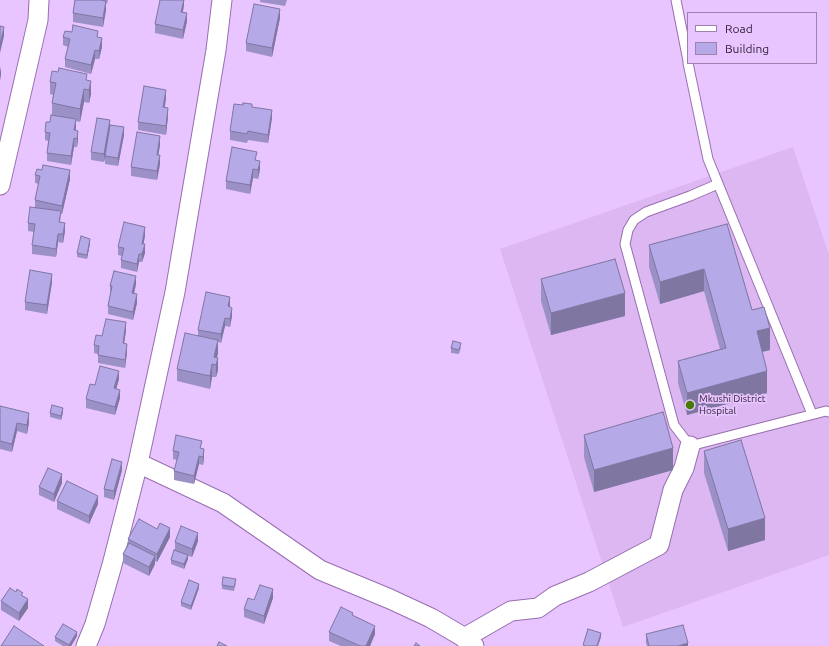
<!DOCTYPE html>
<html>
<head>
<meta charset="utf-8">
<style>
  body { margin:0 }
  #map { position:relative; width:829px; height:646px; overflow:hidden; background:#e8c5fe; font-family:Ubuntu,sans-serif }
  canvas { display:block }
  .legend { position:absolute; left:687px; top:12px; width:130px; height:52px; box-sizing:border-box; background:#e8c5fe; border:1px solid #9d81ae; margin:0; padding:5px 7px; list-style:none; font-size:12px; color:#2d1c36 }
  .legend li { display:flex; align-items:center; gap:8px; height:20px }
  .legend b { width:20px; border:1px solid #9d81ae }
</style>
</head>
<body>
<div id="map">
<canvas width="829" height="646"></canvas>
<ul class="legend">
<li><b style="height:5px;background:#fff"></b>Road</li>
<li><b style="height:11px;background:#b5a9e7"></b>Building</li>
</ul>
</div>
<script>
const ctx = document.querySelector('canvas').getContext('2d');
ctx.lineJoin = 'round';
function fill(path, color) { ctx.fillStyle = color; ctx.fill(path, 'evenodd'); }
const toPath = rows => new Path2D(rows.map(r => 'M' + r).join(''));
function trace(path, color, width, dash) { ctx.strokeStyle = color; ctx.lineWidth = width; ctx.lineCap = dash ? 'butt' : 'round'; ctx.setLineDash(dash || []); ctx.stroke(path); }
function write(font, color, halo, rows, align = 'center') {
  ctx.font = font + ' Ubuntu,sans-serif'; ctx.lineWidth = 3.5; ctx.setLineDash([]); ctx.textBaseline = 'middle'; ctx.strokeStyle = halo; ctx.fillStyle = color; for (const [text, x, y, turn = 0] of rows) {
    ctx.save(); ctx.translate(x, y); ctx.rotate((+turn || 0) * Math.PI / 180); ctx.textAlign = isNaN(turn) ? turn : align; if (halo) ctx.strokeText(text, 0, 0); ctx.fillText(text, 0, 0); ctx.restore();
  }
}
fill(toPath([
  [793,147,829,255,829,555,623,627,500,249]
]), '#dcb7f2');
const lane = toPath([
  [676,0,688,61],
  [688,63,708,159,812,414],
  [718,184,690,196,646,212,634,220,628,230,625,244,674,425,690,446,826,411,829,412]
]);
const street = toPath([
  [0,185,38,20,39,0],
  [138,463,223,503,320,570,390,599,431,618,465,638,474,646],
  [464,638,511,611,538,608,555,596,589,582,659,545,673,490,684,468,690,446],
  [86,646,95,624,112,565,138,463,175,292,216,50,222,0]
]);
trace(lane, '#986eb0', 11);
trace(street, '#986eb0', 21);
trace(lane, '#fff', 9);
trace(street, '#fff', 19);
fill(toPath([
  [75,0,108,0,107,4,106,3,106,10,103,27,73,22,73,13],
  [184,0,184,5,183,12,187,21,183,39,155,33,155,24],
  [260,0,287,0,285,6,260,2],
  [280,18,272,57,246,51,246,43],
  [72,32,98,37,102,47,99,59,95,59,91,74,65,67,65,59,68,47,63,45,63,37],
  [87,81,91,94,89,103,84,102,80,122,76,121,76,130,78,139,77,147,74,147,71,165,47,161,47,153,48,141,45,140,45,132,50,122,52,116,52,103,53,95,50,94,50,82],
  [166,98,165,107,168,116,166,135,138,130,138,122],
  [243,105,252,107,272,118,268,143,248,140,247,143,230,140,230,131],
  [110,126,124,135,118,166,105,164,105,157,104,162,91,160,91,152],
  [160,145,158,155,160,164,157,180,131,176,131,167],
  [257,160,260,169,258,179,253,178,250,194,226,189,226,181],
  [35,175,70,179,62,214,61,214,60,222,65,231,63,243,58,242,56,257,32,254,32,245,34,232,28,231,28,223,35,208,35,200,39,184,35,183],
  [727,224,752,310,770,350,762,352,767,393,687,415,678,383,678,361,720,349,704,291,660,304,649,267,649,245],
  [145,236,143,244,145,253,142,262,139,262,137,272,121,268,121,260,122,256,118,255,118,247],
  [90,243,87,259,77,257,77,253],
  [541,279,625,316,551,335,541,301],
  [52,282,47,314,25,310,25,302],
  [136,284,134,294,137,303,133,320,108,314,108,306,110,294,110,286],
  [230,305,230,307,232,316,230,327,225,326,221,343,218,342,218,353,217,357,218,370,216,377,212,377,210,389,177,381,177,369,198,336,198,330],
  [126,331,124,343,127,352,125,368,98,363,98,354,94,353,94,345,102,336],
  [461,347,459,354,451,353,451,348],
  [119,379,116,389,120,398,115,415,86,408,86,399,95,385],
  [0,406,29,422,27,434,17,431,12,452,0,449],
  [63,412,61,420,50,417,50,413],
  [584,435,673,470,594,492,584,457],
  [202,449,204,458,203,465,199,464,194,484,174,480,174,471,177,460,173,459,173,451],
  [704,451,765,540,728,551,704,473],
  [122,470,114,500,104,497,104,489],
  [62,483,54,502,39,495,39,487],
  [57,501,98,504,89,524,57,509],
  [170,537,157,562,155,561,155,564,149,576,123,563,123,554,128,544,128,539],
  [198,541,192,557,188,556,188,559,184,569,171,564,171,560,175,550,175,542],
  [236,583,234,591,222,589,222,585],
  [199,588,191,610,181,606,181,602],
  [23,596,28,608,19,621,1,610,1,601],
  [273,598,264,624,244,617,244,609,254,600],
  [329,632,375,634,370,646,341,646,329,641],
  [646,634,688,646,647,646,646,643],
  [77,636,71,646,63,646,55,641,55,637]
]), '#9c91c7');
fill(toPath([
  [184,0,184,5,181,20,181,12],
  [106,1,106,10,103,27,103,18],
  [280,9,280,18,272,57,272,48],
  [187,13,187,21,183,39,183,30],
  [4,27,4,36,0,53,0,45],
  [102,38,102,47,99,59,99,51],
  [95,50,95,59,91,74,91,65],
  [1,66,1,75,0,81,0,72],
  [91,81,91,94,89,103,89,90],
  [84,89,84,102,80,122,80,109],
  [166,90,166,98,163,116,163,107],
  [168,108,168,116,166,135,166,126],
  [272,110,272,118,268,143,268,135],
  [76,119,76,128,74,138,74,130],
  [110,120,110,128,104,162,104,154],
  [124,127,124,135,118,166,118,158],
  [78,131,78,139,77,147,77,139],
  [160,136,160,145,157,163,157,155],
  [74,138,74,147,71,165,71,156],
  [160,155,160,164,157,180,157,171],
  [260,161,260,169,258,179,258,170],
  [253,169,253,178,250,194,250,185],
  [70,170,70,179,62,214,62,206],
  [65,223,65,231,63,243,63,234],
  [145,227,145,236,142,252,142,244],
  [58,234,58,242,56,257,56,249],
  [90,239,90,243,87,259,87,255],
  [145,244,145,253,142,262,142,254],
  [139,254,139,262,137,272,137,264],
  [704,269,704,291,660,304,660,282],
  [52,274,52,282,47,314,47,305],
  [136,276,136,284,132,302,132,293],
  [625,293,625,316,551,335,551,313],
  [137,294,137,303,133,320,133,312],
  [230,297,230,305,228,315,228,306],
  [232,308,232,316,230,327,230,319],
  [225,318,225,326,221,343,221,334],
  [126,322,126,331,123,351,123,343],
  [770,328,770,350,757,353,757,331],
  [218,340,218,353,215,365,214,357],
  [127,344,127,352,125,368,125,360],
  [218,358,218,370,216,377,216,365],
  [212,364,212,377,210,389,210,376],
  [119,371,119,379,114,397,114,388],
  [767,371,767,393,687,415,687,393],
  [120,390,120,398,115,415,115,407],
  [63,408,63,412,61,420,61,416],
  [29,413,29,422,27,434,27,425],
  [17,423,17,431,12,452,12,444],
  [673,448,673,470,594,492,594,470],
  [204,449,204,458,203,465,203,457],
  [199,456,199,464,194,484,194,476],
  [122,462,122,470,114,500,114,491],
  [62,474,62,483,54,502,54,494],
  [98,496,98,504,89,524,89,516],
  [765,518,765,540,728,551,728,529],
  [170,528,170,537,157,562,157,554],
  [198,533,198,541,192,557,192,549],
  [188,555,188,559,184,569,184,564],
  [155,556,155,564,149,576,149,567],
  [199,584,199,588,191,610,191,606],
  [273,589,273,598,264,624,264,616],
  [28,599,28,608,19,621,19,613],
  [375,626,375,634,370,646,366,646],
  [77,632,77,636,71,646,69,646],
  [601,633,601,637,598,646,597,646],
  [688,643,688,646,678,646]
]), '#7f76a2');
const building = toPath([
  [75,0,101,0,106,1,103,18,73,13,75,0],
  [160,0,184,0,181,12,187,13,183,30,155,24,160,0],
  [254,4,280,9,272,48,246,43,254,4],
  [73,25,98,31,97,37,102,38,99,51,95,50,91,65,65,59,70,39,63,37,65,31,72,32,73,25],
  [0,26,4,27,0,45,0,26],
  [59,68,87,74,86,80,91,81,89,90,84,89,80,109,52,103,56,83,50,82,52,71,58,72,59,68],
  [144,86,166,90,163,107,168,108,166,126,138,122,144,86],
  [243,103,252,104,252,107,272,110,268,135,248,131,247,134,230,131,234,104,243,105,243,103],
  [51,115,76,119,74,130,78,131,77,139,74,138,71,156,47,153,50,133,45,132,46,122,50,122,51,115],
  [97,118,110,120,104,154,91,152,97,118],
  [110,125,124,127,118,158,105,156,110,125],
  [137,132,160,136,157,155,160,155,157,171,131,167,137,132],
  [232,147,257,152,255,160,260,161,258,170,253,169,250,185,226,181,232,147],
  [43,165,70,170,62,206,35,200,40,176,35,175,37,169,42,170,43,165],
  [30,207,61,211,59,222,65,223,63,234,58,234,56,249,32,245,35,224,28,223,30,207],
  [124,222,145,227,142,244,145,244,142,254,139,254,137,264,121,260,124,248,118,247,124,222],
  [727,224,752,310,764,307,770,328,757,331,767,371,687,393,678,361,726,348,704,269,660,282,649,245,727,224],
  [81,236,90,239,87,255,77,253,81,236],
  [615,259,625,293,551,313,541,279,615,259],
  [30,270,52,274,47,305,25,302,30,270],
  [114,271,136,276,132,293,137,294,133,312,108,306,112,286,110,286,114,271],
  [206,292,230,297,228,306,232,308,230,319,225,318,221,334,198,330,206,292],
  [106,319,126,322,123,343,127,344,125,360,98,355,99,346,94,345,96,335,102,336,106,319],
  [185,333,218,340,214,357,218,358,216,365,212,364,210,376,177,369,185,333],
  [453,341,461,343,459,350,451,348,453,341],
  [100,366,119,371,114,388,120,390,115,407,86,399,90,384,95,385,100,366],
  [52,405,63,408,61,416,50,413,52,405],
  [0,406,29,413,27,425,17,423,12,444,0,441,0,406],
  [663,412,673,448,594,470,584,435,663,412],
  [176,435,202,441,200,448,204,449,203,457,199,456,194,476,174,471,179,452,173,451,176,435],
  [741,440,765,518,728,529,704,451,741,440],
  [112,459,122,462,114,491,104,489,112,459],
  [48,468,62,474,54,494,39,487,48,468],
  [67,481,98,496,89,516,57,501,67,481],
  [139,519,157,529,160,523,170,528,157,554,128,539,139,519],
  [181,526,198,533,192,549,175,542,181,526],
  [129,543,155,556,149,567,123,554,129,543],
  [174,550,188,555,184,564,171,560,174,550],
  [223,577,236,579,234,587,222,585,223,577],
  [189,580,199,584,191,606,181,602,189,580],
  [260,585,273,589,264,616,244,609,248,598,254,600,260,585],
  [10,588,16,592,17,589,23,593,21,595,28,599,19,613,1,601,10,588],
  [341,607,353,613,352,615,375,626,366,646,360,646,329,632,341,607],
  [63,624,77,632,69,645,55,637,63,624],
  [683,625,688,643,678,646,649,646,646,634,683,625],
  [14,626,44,646,1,646,14,626],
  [588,629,601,633,597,646,586,646,583,645,588,629],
  [219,642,227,646,217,646,219,642],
  [416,643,420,646,414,646,416,643]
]);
fill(building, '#b5a9e7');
trace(building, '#7f76a2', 1);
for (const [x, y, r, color] of [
  [690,405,5,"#477a07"]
]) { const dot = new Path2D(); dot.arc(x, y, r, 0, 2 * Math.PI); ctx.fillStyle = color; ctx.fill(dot); trace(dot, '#e8c5fe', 1.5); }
write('10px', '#2d1c36', '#e8c5fe', [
  ["Mkushi District",699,399],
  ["Hospital",699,411]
], 'left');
</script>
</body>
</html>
